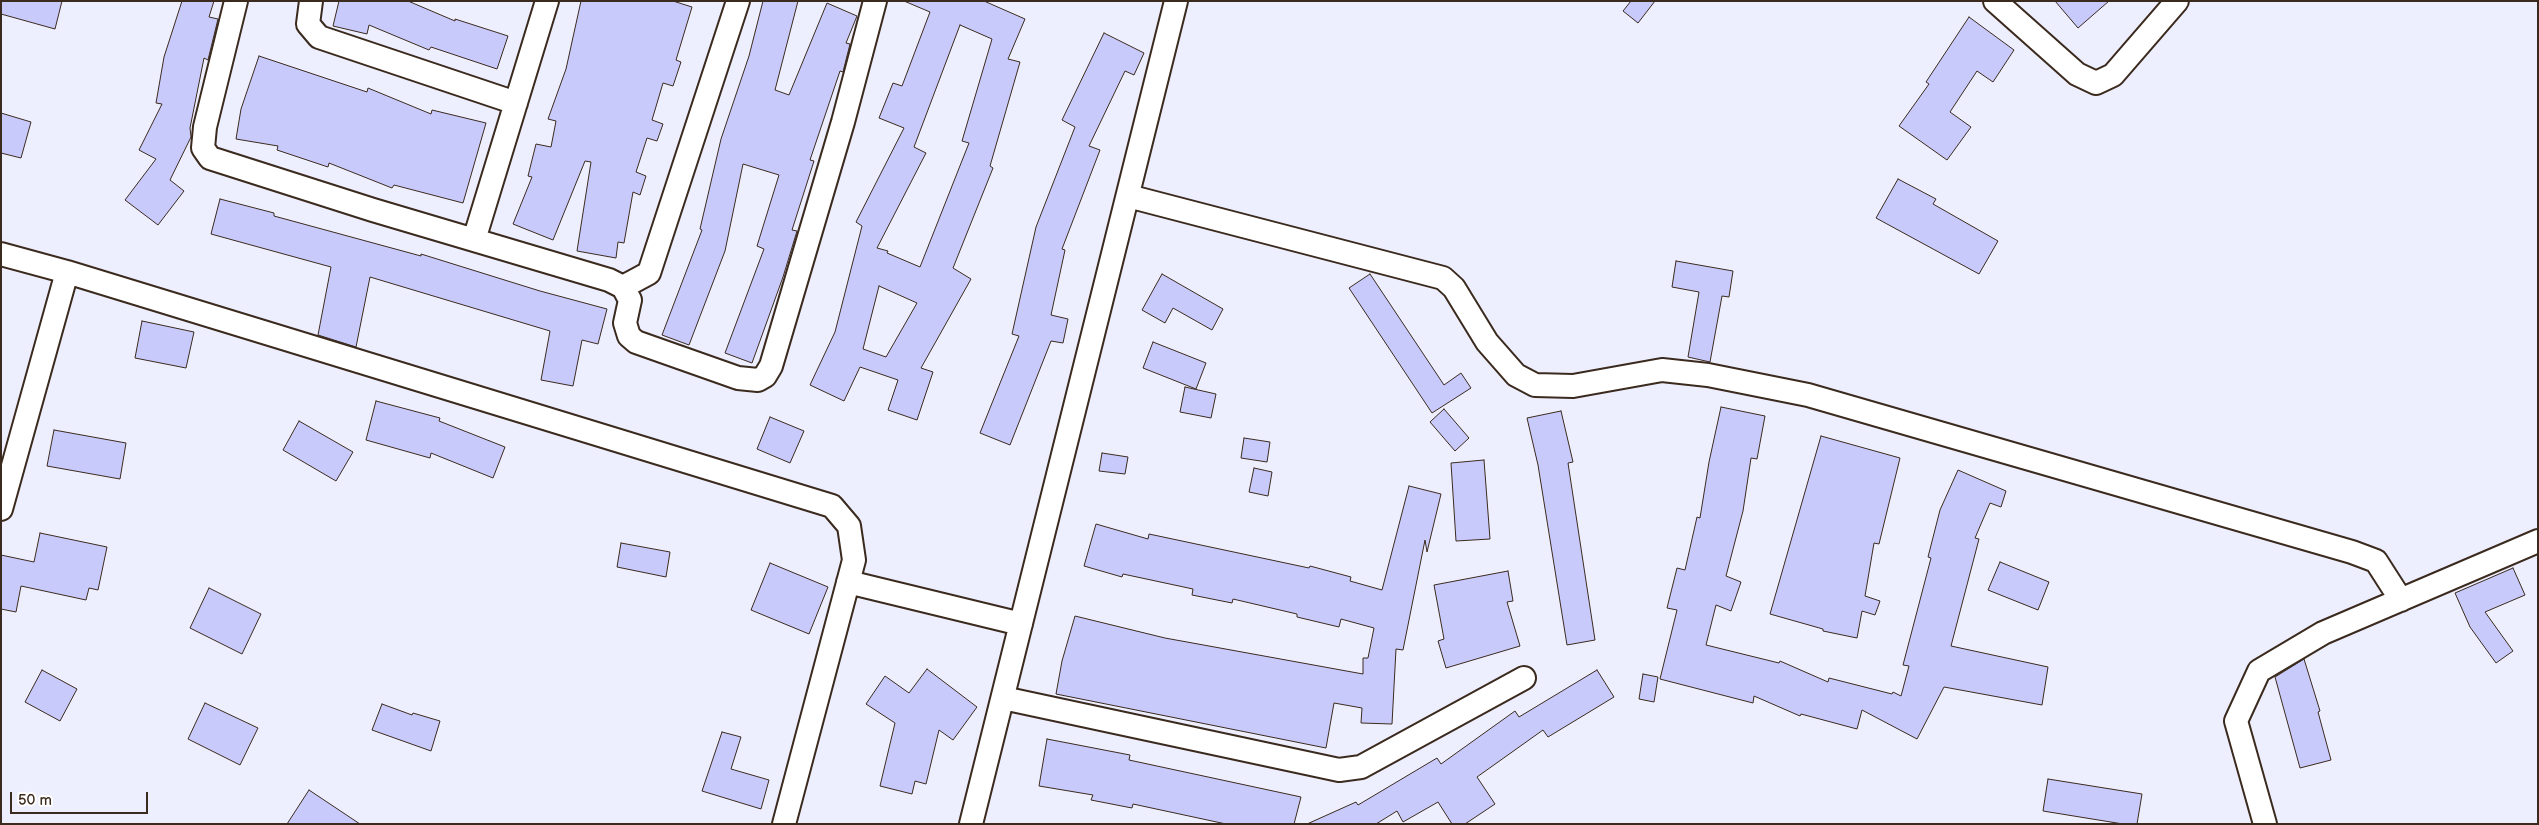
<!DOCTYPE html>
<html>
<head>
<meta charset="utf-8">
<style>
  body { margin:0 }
  #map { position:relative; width:2539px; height:825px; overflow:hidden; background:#eeeffe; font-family:"Balsamiq Sans",sans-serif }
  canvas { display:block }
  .frame { position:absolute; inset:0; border:2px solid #3b2a1e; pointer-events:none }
  .scale { position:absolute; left:10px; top:792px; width:138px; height:22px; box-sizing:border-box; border:2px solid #3b2a1e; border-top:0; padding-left:6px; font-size:15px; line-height:18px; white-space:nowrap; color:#3b2a1e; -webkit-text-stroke:4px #fff; paint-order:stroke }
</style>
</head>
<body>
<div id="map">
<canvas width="2539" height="825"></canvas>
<div class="frame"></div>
<div class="scale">50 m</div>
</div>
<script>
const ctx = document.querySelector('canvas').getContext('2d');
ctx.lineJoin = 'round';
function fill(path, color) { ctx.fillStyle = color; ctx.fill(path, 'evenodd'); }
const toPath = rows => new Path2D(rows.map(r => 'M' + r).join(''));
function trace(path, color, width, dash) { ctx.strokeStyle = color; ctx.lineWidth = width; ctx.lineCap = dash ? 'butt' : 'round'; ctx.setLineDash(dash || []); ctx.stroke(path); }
const building = toPath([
  [1,1,62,1,55,29,1,14,1,1],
  [182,1,214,1,209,17,218,19,208,60,204,58,190,128,191,137,170,180,184,191,158,225,125,200,156,159,139,150,162,104,156,103,164,57,182,1],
  [339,1,408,1,455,21,455,19,508,36,497,69,431,47,429,50,369,25,367,34,333,26,339,1],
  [581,1,673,1,692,7,676,60,681,62,673,86,663,83,652,120,663,124,657,141,647,138,636,172,646,176,640,195,633,192,624,243,618,242,616,258,577,251,591,162,585,161,553,240,513,224,532,177,528,176,536,144,551,147,556,121,548,119,566,69,581,1],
  [763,1,798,1,775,90,789,95,827,3,857,16,846,43,850,44,843,72,840,71,810,160,814,161,792,230,797,231,783,277,752,363,725,353,764,249,757,246,779,175,743,164,725,251,689,345,662,335,702,230,700,229,721,139,749,56,763,1],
  [904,1,984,1,1025,19,1008,59,1020,62,990,166,993,168,953,268,971,279,921,368,933,372,917,420,888,410,898,380,860,367,844,401,810,385,835,332,862,226,856,222,904,128,879,118,893,83,902,86,930,12,904,1],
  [960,25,992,39,962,141,969,143,920,267,887,253,888,251,877,248,926,153,914,147,960,25],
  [879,286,917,303,886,357,863,349,879,286],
  [1631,1,1655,1,1638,23,1623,11,1631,1],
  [2055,1,2109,1,2078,28,2055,1],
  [1969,17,2014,50,1993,82,1977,71,1950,112,1971,127,1947,160,1899,126,1929,84,1926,82,1969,17],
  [1104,33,1144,53,1134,75,1125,71,1089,146,1100,150,1062,249,1065,250,1051,315,1068,319,1063,343,1051,341,1010,445,980,433,1019,336,1012,334,1036,227,1075,127,1062,120,1104,33],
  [259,56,367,92,368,88,431,114,432,110,486,123,463,203,394,185,392,188,329,163,328,167,277,150,278,146,236,139,241,109,259,56],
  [1,113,31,122,21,158,1,153,1,113],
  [1898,179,1936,199,1933,204,1998,241,1979,274,1876,218,1898,179],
  [220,199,274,213,274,216,421,256,421,254,540,291,607,309,598,344,582,340,573,386,541,380,550,331,370,277,356,347,318,335,331,267,211,234,220,199],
  [1676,261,1733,271,1729,297,1722,296,1710,362,1688,357,1699,292,1672,287,1676,261],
  [1162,274,1223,309,1212,330,1173,308,1165,323,1142,310,1162,274],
  [1370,274,1444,385,1461,373,1471,388,1432,413,1349,288,1370,274],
  [142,321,194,332,186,368,135,358,142,321],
  [1153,342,1206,363,1196,389,1143,368,1153,342],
  [1185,387,1216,394,1211,418,1180,412,1185,387],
  [376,401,440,418,439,421,505,447,493,478,431,453,430,458,366,440,376,401],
  [1721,407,1765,416,1757,459,1751,458,1743,511,1726,576,1741,582,1731,611,1716,605,1706,645,1779,663,1780,661,1828,682,1829,678,1892,694,1893,692,1901,696,1909,666,1903,665,1931,558,1928,557,1940,510,1958,470,2006,491,2001,507,1990,503,1975,538,1979,539,1951,646,2048,667,2042,705,1944,687,1917,739,1862,710,1857,729,1801,714,1800,716,1754,696,1753,703,1660,679,1677,610,1667,608,1677,568,1685,570,1697,517,1700,518,1709,462,1721,407],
  [1444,409,1469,438,1455,451,1430,422,1444,409],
  [1561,411,1573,462,1568,463,1595,640,1567,645,1538,465,1527,418,1561,411],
  [770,417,804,431,790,463,757,449,770,417],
  [299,421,353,452,336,481,283,450,299,421],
  [54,430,126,443,120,479,47,466,54,430],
  [1821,436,1900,458,1879,544,1874,543,1865,596,1880,601,1875,615,1862,611,1857,638,1823,631,1823,629,1770,614,1821,436],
  [1244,438,1270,442,1267,462,1241,458,1244,438],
  [1102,453,1128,457,1125,474,1099,471,1102,453],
  [1484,460,1490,539,1456,541,1451,463,1484,460],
  [1254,468,1272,472,1268,496,1249,492,1254,468],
  [1409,486,1441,494,1427,552,1425,540,1403,650,1396,649,1392,724,1361,723,1362,708,1334,703,1326,748,1056,694,1062,661,1075,616,1165,638,1363,674,1363,658,1368,658,1374,628,1341,619,1339,627,1297,617,1297,614,1233,599,1232,603,1192,595,1193,589,1123,574,1122,577,1084,566,1096,524,1148,539,1149,534,1309,568,1310,566,1351,577,1350,581,1382,590,1409,486],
  [40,533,107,547,98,590,89,588,86,600,21,586,16,612,1,609,1,555,34,562,40,533],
  [621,543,670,552,666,577,617,567,621,543],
  [2000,562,2049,582,2038,610,1988,590,2000,562],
  [770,563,828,587,809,634,751,610,770,563],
  [2513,568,2525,595,2485,612,2513,651,2496,663,2470,627,2455,593,2513,568],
  [1508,571,1513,601,1507,602,1520,646,1446,668,1438,641,1444,639,1434,585,1508,571],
  [209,588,261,614,242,654,190,628,209,588],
  [2304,659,2320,711,2318,712,2331,760,2300,768,2275,677,2304,659],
  [927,669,977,707,953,740,939,730,926,784,915,781,912,794,880,786,895,723,866,704,885,676,909,693,927,669],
  [42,670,77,689,60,721,25,702,42,670],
  [1597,670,1614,697,1548,737,1543,730,1477,777,1495,804,1465,824,1452,824,1438,802,1403,822,1397,811,1376,824,1307,824,1356,802,1358,805,1437,758,1441,764,1515,711,1519,717,1597,670],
  [1643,674,1658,677,1654,702,1639,699,1643,674],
  [205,703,258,728,240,765,188,739,205,703],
  [382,704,412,715,413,713,440,721,431,751,372,730,382,704],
  [722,732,741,737,731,769,769,780,761,809,702,791,722,732],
  [1047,739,1130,755,1129,760,1301,797,1294,824,1226,824,1133,804,1132,808,1091,800,1093,795,1039,786,1047,739],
  [2048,779,2142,794,2137,824,2123,824,2043,811,2048,779],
  [309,790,360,824,287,824,309,790]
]);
fill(building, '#c8cafc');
trace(building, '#3b2a1e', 1);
const minor = toPath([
  [236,1,205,127,203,148,210,158,373,210,609,280,623,287,630,300,625,323,629,336,636,342,738,378,758,380,765,376,771,366,843,122,875,1],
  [311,1,308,24,319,37,516,103],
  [1995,1,2077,74,2096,83,2113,75,2177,1],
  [1128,196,1443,278,1454,288,1487,342,1516,375,1535,385,1573,386,1662,370,1708,375,1808,395,2352,552,2376,561,2401,600],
  [474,240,547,1],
  [1,254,67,272,832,506,849,526,854,560,784,824],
  [623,287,649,273,738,1],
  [1,509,67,272],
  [848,582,1021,624],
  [1003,698,1339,770,1361,767,1524,678],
  [971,824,1176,1],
  [2265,824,2236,721,2259,671,2323,633,2538,541]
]);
trace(minor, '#3b2a1e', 26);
trace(minor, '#fff', 22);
</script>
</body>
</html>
